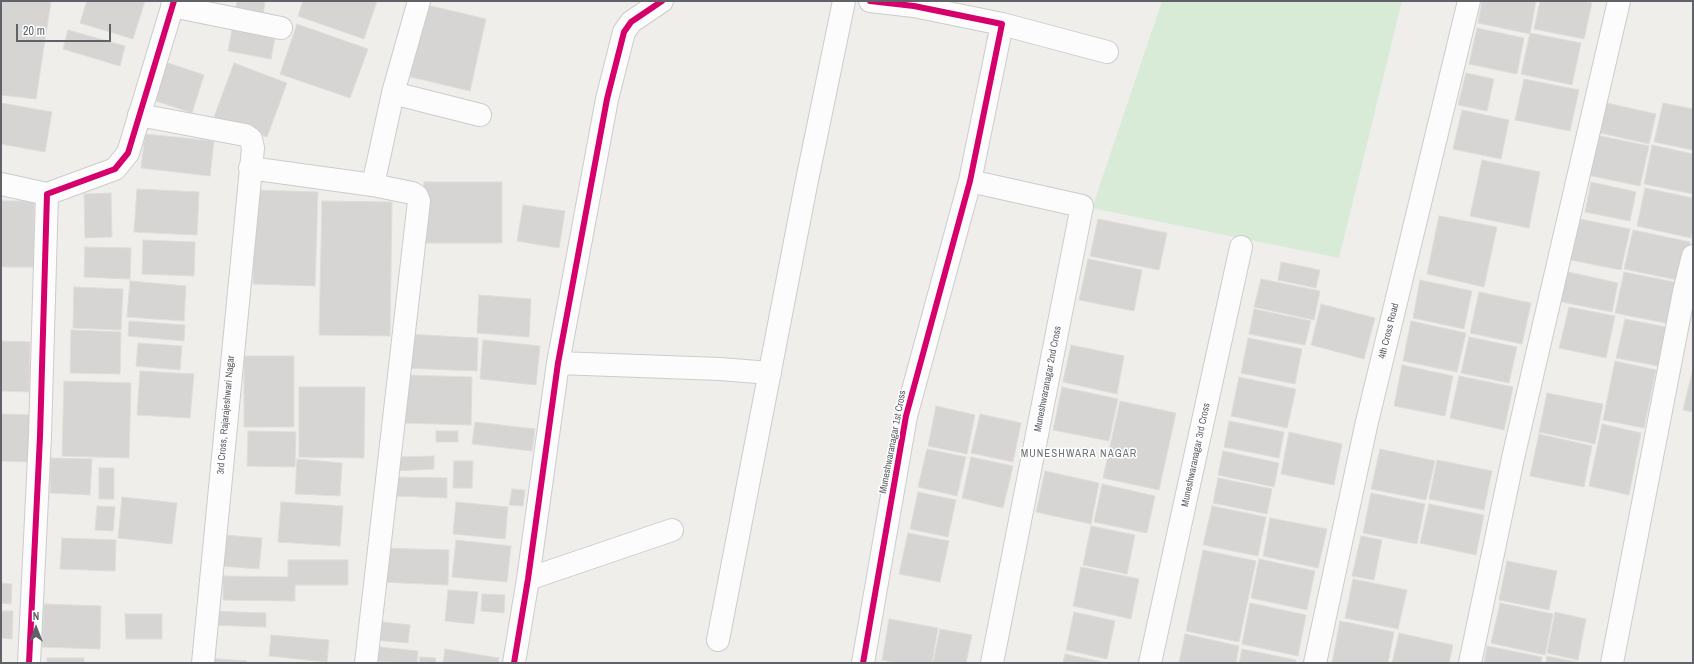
<!DOCTYPE html>
<html>
<head>
<meta charset="utf-8">
<style>
  body { margin:0 }
  #map { position:relative; width:1694px; height:664px; overflow:hidden; background:#efeeea; font-family:"Archivo Narrow",sans-serif }
  canvas { display:block }
  .frame { position:absolute; inset:0; border:2px solid #5f6368; pointer-events:none }
  .north { position:absolute; left:16px; top:608px; width:40px; height:40px; -webkit-text-stroke:3px #fff; paint-order:stroke; rotate:0deg; font-size:11px; font-weight:700; line-height:16px; text-align:center; color:#5f6368 }
  .north::after { content:''; display:block; margin:auto; width:14px; height:18px; background:#5f6368; clip-path:polygon(50% 0,100% 100%,50% 72%,0 100%) }
  .scale { position:absolute; left:16px; top:24px; width:95px; height:18px; box-sizing:border-box; border:2px solid #5f6368; border-top:0; padding-left:5px; font-size:12px; line-height:14px; white-space:nowrap; color:#5f6368; -webkit-text-stroke:3px #fff; paint-order:stroke }
</style>
</head>
<body>
<div id="map">
<canvas width="1694" height="664"></canvas>
<div class="frame"></div>
<div class="north">N</div>
<div class="scale">20 m</div>
</div>
<script>
const ctx = document.querySelector('canvas').getContext('2d');
ctx.lineJoin = 'round';
function fill(path, color) { ctx.fillStyle = color; ctx.fill(path, 'evenodd'); }
const toPath = rows => new Path2D(rows.map(r => 'M' + r).join(''));
function trace(path, color, width, dash) { ctx.strokeStyle = color; ctx.lineWidth = width; ctx.lineCap = dash ? 'butt' : 'round'; ctx.setLineDash(dash || []); ctx.stroke(path); }
function write(font, color, halo, rows, align = 'center') {
  ctx.font = font + ' "Archivo Narrow",sans-serif'; ctx.lineWidth = 3; ctx.setLineDash([]); ctx.textBaseline = 'middle'; ctx.strokeStyle = halo; ctx.fillStyle = color; for (const [text, x, y, turn = 0] of rows) {
    ctx.save(); ctx.translate(x, y); ctx.rotate((+turn || 0) * Math.PI / 180); ctx.textAlign = isNaN(turn) ? turn : align; if (halo) ctx.strokeText(text, 0, 0); ctx.fillText(text, 0, 0); ctx.restore();
  }
}
fill(toPath([
  [1162,1,1402,1,1339,258,1092,208]
]), '#d8ebd6');
const building = toPath([
  [1,1,51,1,36,99,1,95,1,1],
  [87,1,145,1,133,39,80,23,87,1],
  [237,1,265,1,263,16,235,12,237,1],
  [303,1,377,1,364,39,298,16,303,1],
  [1482,1,1536,1,1530,34,1478,23,1482,1],
  [1540,1,1581,1,1592,3,1584,39,1534,29,1540,1],
  [423,4,486,19,470,91,407,76,423,4],
  [297,24,368,49,350,98,280,74,297,24],
  [1477,28,1524,38,1517,74,1469,64,1477,28],
  [232,29,275,37,271,59,228,51,232,29],
  [68,30,125,46,120,66,63,49,68,30],
  [1530,33,1581,43,1572,85,1521,74,1530,33],
  [159,60,204,75,192,113,147,98,159,60],
  [234,63,287,83,267,137,214,117,234,63],
  [1466,73,1494,79,1487,111,1458,105,1466,73],
  [1524,79,1579,90,1570,131,1515,120,1524,79],
  [1602,102,1656,114,1649,144,1596,132,1602,102],
  [1,103,52,112,45,152,1,144,1,103],
  [1663,103,1693,109,1693,150,1654,142,1663,103],
  [1462,110,1509,120,1501,159,1453,149,1462,110],
  [145,134,214,141,210,176,141,168,145,134],
  [1596,135,1649,146,1640,186,1587,175,1596,135],
  [1652,145,1693,154,1693,194,1644,184,1652,145],
  [1482,160,1540,172,1529,228,1470,216,1482,160],
  [424,182,502,182,502,243,424,243,424,182],
  [1591,182,1636,192,1630,221,1585,212,1591,182],
  [1645,188,1693,198,1693,228,1691,238,1637,226,1645,188],
  [137,189,199,192,197,235,134,232,137,189],
  [255,190,318,192,315,286,253,284,255,190],
  [111,193,112,237,85,238,84,194,111,193],
  [1,201,34,201,34,267,1,267,1,201],
  [322,201,392,202,390,336,319,335,322,201],
  [523,205,565,211,559,248,517,241,523,205],
  [1439,216,1497,227,1484,287,1427,274,1439,216],
  [1575,218,1630,229,1621,270,1566,259,1575,218],
  [1098,219,1167,233,1159,270,1090,256,1098,219],
  [1633,230,1690,242,1682,281,1624,269,1633,230],
  [143,240,195,242,194,276,142,274,143,240],
  [85,247,131,248,130,279,84,277,85,247],
  [1088,259,1142,270,1134,311,1079,300,1088,259],
  [1281,262,1320,270,1316,288,1278,280,1281,262],
  [1564,271,1618,283,1612,312,1557,301,1564,271],
  [1624,272,1679,283,1670,324,1615,313,1624,272],
  [1261,279,1320,291,1314,320,1254,307,1261,279],
  [1420,280,1472,291,1464,329,1413,318,1420,280],
  [130,281,186,286,184,321,127,317,130,281],
  [74,287,123,289,121,330,73,328,74,287],
  [1479,292,1531,303,1522,344,1470,333,1479,292],
  [479,295,531,299,529,337,477,333,479,295],
  [1321,304,1375,318,1364,359,1311,345,1321,304],
  [1569,307,1615,316,1606,358,1559,348,1569,307],
  [1254,309,1311,321,1305,345,1249,334,1254,309],
  [1625,319,1666,327,1658,366,1616,358,1625,319],
  [129,321,185,325,184,341,128,336,129,321],
  [1411,321,1466,333,1457,372,1403,361,1411,321],
  [71,330,121,332,120,374,70,373,71,330],
  [406,334,478,338,477,371,404,368,406,334],
  [1469,337,1517,347,1509,383,1461,373,1469,337],
  [1248,338,1302,349,1295,384,1241,373,1248,338],
  [483,340,540,346,536,385,480,379,483,340],
  [1,341,30,342,29,392,1,391,1,341],
  [138,343,182,346,180,370,136,366,138,343],
  [1071,345,1124,356,1117,394,1063,382,1071,345],
  [244,356,294,356,294,427,244,427,244,356],
  [1615,361,1656,370,1644,428,1603,420,1615,361],
  [1402,365,1453,376,1445,416,1394,406,1402,365],
  [140,371,194,374,190,418,137,415,140,371],
  [1692,373,1693,373,1693,412,1683,410,1692,373],
  [404,375,472,377,471,425,402,423,404,375],
  [1459,376,1513,387,1504,430,1450,418,1459,376],
  [1239,377,1296,389,1287,428,1231,416,1239,377],
  [64,381,131,383,129,458,62,456,64,381],
  [299,387,365,387,364,458,299,457,299,387],
  [1062,387,1118,399,1109,441,1053,430,1062,387],
  [1547,393,1603,404,1595,444,1539,432,1547,393],
  [1120,401,1176,413,1159,490,1103,478,1120,401],
  [936,406,975,415,967,454,928,446,936,406],
  [1,414,32,415,30,462,1,461,1,414],
  [980,414,1021,423,1013,462,971,453,980,414],
  [1229,421,1284,432,1279,458,1224,447,1229,421],
  [475,422,535,429,532,451,472,444,475,422],
  [1602,424,1641,433,1629,495,1589,486,1602,424],
  [248,431,296,432,295,467,247,466,248,431],
  [436,431,458,431,458,442,436,442,436,431],
  [1289,432,1342,444,1334,485,1281,474,1289,432],
  [1539,434,1592,446,1584,487,1530,476,1539,434],
  [927,449,966,457,957,496,918,487,927,449],
  [1380,449,1435,461,1426,500,1371,489,1380,449],
  [1223,451,1279,463,1274,487,1218,475,1223,451],
  [434,456,434,469,394,471,394,457,434,456],
  [971,457,1013,466,1003,508,962,498,971,457],
  [51,458,92,459,90,495,50,493,51,458],
  [297,459,342,463,340,496,295,494,297,459],
  [1437,460,1492,471,1484,510,1429,499,1437,460],
  [454,461,473,461,472,488,453,488,454,461],
  [99,468,114,468,114,499,99,499,99,468],
  [1045,471,1099,483,1091,524,1036,512,1045,471],
  [394,477,447,478,447,498,394,496,394,477],
  [1218,478,1272,489,1267,514,1213,503,1218,478],
  [1102,484,1155,496,1147,533,1094,522,1102,484],
  [512,489,525,490,523,506,509,505,512,489],
  [918,492,956,500,948,537,910,529,918,492],
  [1371,493,1425,504,1417,544,1363,533,1371,493],
  [122,497,177,503,172,544,118,538,122,497],
  [281,502,343,506,340,546,278,542,281,502],
  [456,502,508,507,505,539,453,534,456,502],
  [1429,504,1484,515,1476,555,1420,543,1429,504],
  [97,506,115,507,113,531,95,530,97,506],
  [1212,506,1266,517,1258,556,1203,545,1212,506],
  [1270,518,1327,529,1318,568,1263,556,1270,518],
  [1091,526,1135,535,1127,574,1083,565,1091,526],
  [908,533,949,541,940,582,899,574,908,533],
  [223,535,262,538,259,569,221,566,223,535],
  [1361,536,1382,540,1374,580,1352,576,1361,536],
  [62,538,116,540,115,571,60,569,62,538],
  [456,540,511,546,507,582,452,577,456,540],
  [382,548,449,550,448,585,381,582,382,548],
  [1203,550,1256,561,1239,642,1186,631,1203,550],
  [1259,559,1315,571,1307,610,1251,598,1259,559],
  [288,560,348,560,348,585,295,585,295,601,223,600,223,576,288,577,288,560],
  [1507,561,1557,571,1549,610,1499,600,1507,561],
  [1081,567,1139,579,1131,619,1073,606,1081,567],
  [1353,579,1407,590,1398,629,1345,618,1353,579],
  [1,583,12,584,11,604,1,603,1,583],
  [448,590,478,592,474,624,445,621,448,590],
  [482,594,505,595,504,613,481,611,482,594],
  [1250,603,1306,615,1298,656,1242,644,1250,603],
  [1500,603,1553,614,1545,655,1491,643,1500,603],
  [44,604,101,606,100,649,42,647,44,604],
  [1,611,13,611,12,639,1,638,1,611],
  [211,611,266,613,266,627,211,625,211,611],
  [1074,612,1115,621,1107,659,1066,650,1074,612],
  [1555,612,1586,619,1578,660,1547,653,1555,612],
  [125,614,162,614,162,639,126,639,125,614],
  [889,619,938,628,932,663,899,663,882,660,889,619],
  [375,621,410,625,408,643,373,640,375,621],
  [1340,621,1394,632,1388,663,1332,663,1340,621],
  [940,629,972,635,966,663,933,663,940,629],
  [1399,633,1453,645,1449,663,1392,663,1399,633],
  [1185,634,1239,646,1236,663,1179,663,1185,634],
  [271,635,329,640,327,662,269,656,271,635],
  [370,646,418,651,417,663,369,661,370,646],
  [1487,646,1542,657,1541,663,1484,663,1487,646],
  [445,649,499,658,498,663,443,663,445,649],
  [1242,649,1296,660,1295,663,1239,663,1242,649],
  [1065,654,1107,663,1063,663,1065,654],
  [1547,656,1581,663,1546,663,1547,656],
  [420,657,436,658,435,663,419,663,420,657],
  [47,658,84,658,84,663,47,663,47,658],
  [207,658,247,661,246,663,207,663,207,658]
]);
fill(building, '#d6d5d3');
trace(building, '#deddd9', 1);
const minor = toPath([
  [172,6,281,28],
  [1002,24,1107,52],
  [393,93,480,115],
  [139,115,245,135,251,139,253,148,203,663],
  [250,168,373,185,412,193,417,196,419,201,366,663],
  [970,181,1082,206,992,663],
  [1,184,47,194],
  [373,185,393,93,419,1],
  [558,363,720,369,770,373],
  [528,579,672,530],
  [718,640,805,190,844,1],
  [29,663,40,436,47,194,115,169,128,153,174,1],
  [514,663,528,579,558,363,607,99,624,32,631,22,662,1],
  [863,663,906,416,970,181,1002,24,914,6,870,1],
  [1150,663,1241,247],
  [1315,663,1366,426,1469,1],
  [1470,663,1513,458,1619,1],
  [1612,663,1684,292,1693,256]
]);
trace(minor, '#cbcccc', 24);
trace(minor, '#fdfcfc', 22);
trace(toPath([
  [29,663,40,436,47,194,115,169,128,153,174,1],
  [514,663,528,579,558,363,607,99,624,32,631,22,662,1],
  [863,663,906,416,970,181,1002,24,914,6,870,1]
]), '#d6006c', 6);
write('10px', '#5f6368', '#fff', [
  ["4th Cross Road",1389,331,-76],
  ["Muneshwaranagar 2nd Cross",1048,379,-79],
  ["3rd Cross, Rajarajeshwari Nagar",226,415,-85],
  ["Muneshwaranagar 1st Cross",893,442,-79],
  ["Muneshwaranagar 3rd Cross",1196,455,-78]
]);
ctx.letterSpacing = '1px';
write('11px', '#70757a', '#fff', [
  ["MUNESHWARA NAGAR",1079,454]
]);
ctx.letterSpacing = '0px';
</script>
</body>
</html>
